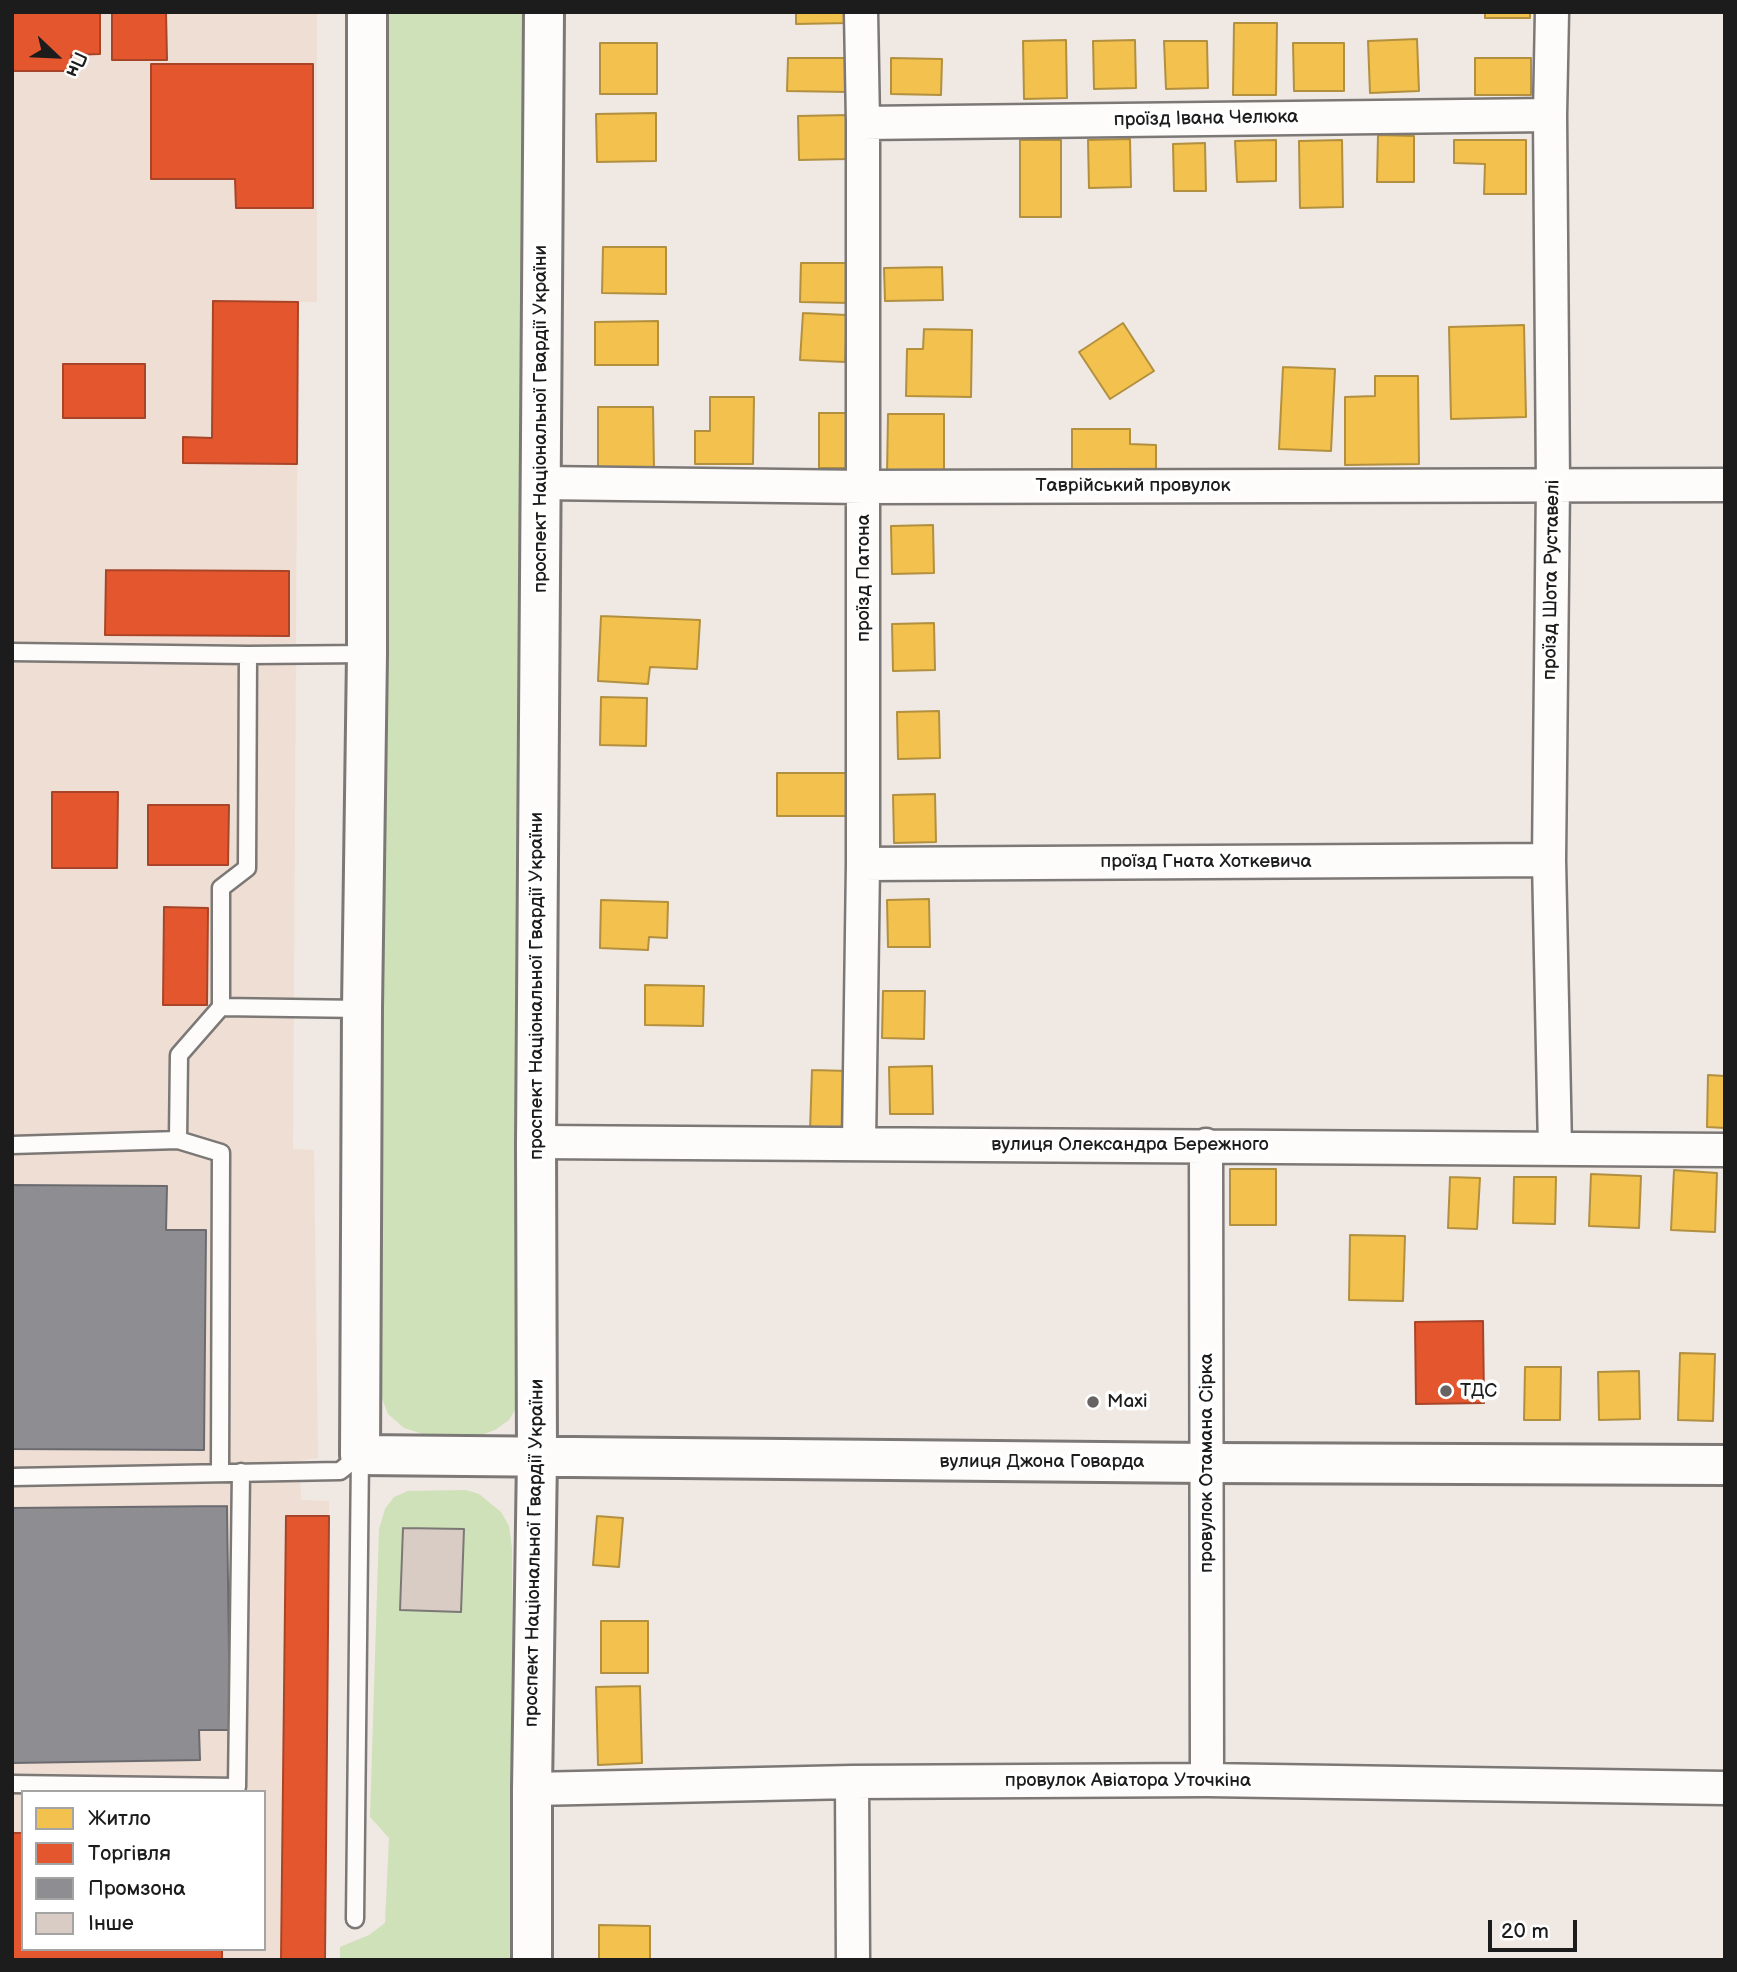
<!DOCTYPE html>
<html>
<head>
<meta charset="utf-8">
<style>
  body { margin:0 }
  #map { position:relative; width:1737px; height:1972px; overflow:hidden; background:#f0e8e3; font-family:"Balsamiq Sans",sans-serif }
  canvas { display:block }
  .frame { position:absolute; inset:0; border:14px solid #1c1c1c; pointer-events:none }
  .legend { position:absolute; left:21px; top:1790px; width:245px; height:161px; box-sizing:border-box; background:#fff; border:2px solid #a4a4a4; margin:0; padding:9px 12px; list-style:none; font-size:21px; color:#1c1c1c }
  .legend li { display:flex; align-items:center; gap:14px; height:35px }
  .legend b { width:35px; border:2px solid #a4a4a4 }
  .north { position:absolute; left:21px; top:21px; width:70px; height:70px; -webkit-text-stroke:5px #fff; paint-order:stroke; rotate:113deg; font-size:19px; font-weight:700; line-height:28px; text-align:center; color:#1c1c1c }
  .north::after { content:''; display:block; margin:auto; width:24px; height:32px; background:#1c1c1c; clip-path:polygon(50% 0,100% 100%,50% 72%,0 100%) }
  .scale { position:absolute; left:1488px; top:1920px; width:89px; height:32px; box-sizing:border-box; border:4px solid #1c1c1c; border-top:0; padding-left:9px; font-size:21px; line-height:24px; white-space:nowrap; color:#1c1c1c; -webkit-text-stroke:5px #fff; paint-order:stroke }
</style>
</head>
<body>
<div id="map">
<canvas width="1737" height="1972"></canvas>
<div class="frame"></div>
<ul class="legend">
<li><b style="height:19px;background:#f2c14e"></b>Житло</li>
<li><b style="height:19px;background:#e4572e"></b>Торгівля</li>
<li><b style="height:19px;background:#8d8d92"></b>Промзона</li>
<li><b style="height:19px;background:#d9ccc4"></b>Інше</li>
</ul>
<div class="north">Пн</div>
<div class="scale">20 m</div>
</div>
<script>
const ctx = document.querySelector('canvas').getContext('2d');
ctx.lineJoin = 'round';
function fill(path, color) { ctx.fillStyle = color; ctx.fill(path, 'evenodd'); }
const toPath = rows => new Path2D(rows.map(r => 'M' + r).join(''));
function trace(path, color, width, dash) { ctx.strokeStyle = color; ctx.lineWidth = width; ctx.lineCap = dash ? 'butt' : 'round'; ctx.setLineDash(dash || []); ctx.stroke(path); }
function write(font, color, halo, rows, align = 'center') {
  ctx.font = font + ' "Balsamiq Sans",sans-serif'; ctx.lineWidth = 7; ctx.setLineDash([]); ctx.textBaseline = 'middle'; ctx.strokeStyle = halo; ctx.fillStyle = color; for (const [text, x, y, turn = 0] of rows) {
    ctx.save(); ctx.translate(x, y); ctx.rotate((+turn || 0) * Math.PI / 180); ctx.textAlign = isNaN(turn) ? turn : align; if (halo) ctx.strokeText(text, 0, 0); ctx.fillText(text, 0, 0); ctx.restore();
  }
}
fill(toPath([
  [12,12,317,12,317,302,298,302,293,1149,314,1150,318,1458,299,1461,301,1500,329,1501,325,1960,12,1960],
  [23,1792,264,1792,264,1949,23,1949]
]), '#efded4');
fill(toPath([
  [382,12,527,12,519,1404,509,1420,495,1430,476,1437,426,1435,404,1428,388,1414,381,1396],
  [466,1490,479,1494,501,1512,509,1526,512,1548,515,1960,340,1960,340,1947,369,1935,385,1923,389,1838,370,1817,379,1529,385,1509,394,1497,408,1491]
]), '#cee1b9');
const homes = toPath([
  [796,12,847,12,848,23,796,24,796,12],
  [1485,12,1530,12,1530,18,1485,18,1485,12],
  [1234,23,1277,23,1276,95,1233,95,1234,23],
  [1417,39,1419,91,1370,93,1368,41,1417,39],
  [1066,40,1067,98,1024,99,1023,41,1066,40],
  [1135,40,1136,88,1094,89,1093,41,1135,40],
  [1164,41,1207,41,1208,88,1166,89,1164,41],
  [600,43,657,43,657,94,600,94,600,43],
  [1293,43,1344,43,1344,91,1294,91,1293,43],
  [788,58,849,58,848,92,787,91,788,58],
  [891,58,942,59,941,95,891,94,891,58],
  [1475,58,1531,58,1531,95,1475,95,1475,58],
  [656,113,656,161,597,162,596,114,656,113],
  [848,115,848,159,799,160,798,116,848,115],
  [1378,135,1414,136,1414,182,1377,182,1378,135],
  [1130,139,1131,187,1089,188,1088,140,1130,139],
  [1020,140,1061,140,1061,217,1020,217,1020,140],
  [1276,140,1276,181,1237,182,1235,141,1276,140],
  [1342,140,1343,207,1300,208,1299,141,1342,140],
  [1454,140,1526,140,1526,194,1484,194,1485,164,1454,163,1454,140],
  [1205,143,1206,191,1174,191,1173,144,1205,143],
  [603,247,666,247,666,294,602,293,603,247],
  [801,263,851,263,850,303,800,302,801,263],
  [942,267,943,300,885,301,884,268,942,267],
  [803,313,847,315,845,362,800,360,803,313],
  [658,321,658,365,595,365,595,322,658,321],
  [1123,323,1154,371,1110,399,1079,352,1123,323],
  [1524,325,1526,417,1451,419,1449,327,1524,325],
  [924,329,972,330,971,397,906,396,907,349,923,349,924,329],
  [1283,367,1335,369,1331,451,1279,449,1283,367],
  [1375,376,1418,376,1419,464,1345,465,1345,397,1375,396,1375,376],
  [710,397,754,397,753,464,695,464,695,431,710,431,710,397],
  [598,407,653,407,654,469,598,469,598,407],
  [819,413,848,413,847,468,819,468,819,413],
  [888,414,944,414,944,475,887,475,888,414],
  [1072,429,1130,429,1130,444,1156,445,1156,476,1072,476,1072,429],
  [933,525,934,573,892,574,891,526,933,525],
  [601,616,700,620,697,669,650,667,648,684,598,681,601,616],
  [934,623,935,670,893,671,892,624,934,623],
  [601,697,647,698,646,746,600,745,601,697],
  [939,711,940,758,898,759,897,712,939,711],
  [777,773,847,773,847,816,777,816,777,773],
  [935,794,936,842,894,843,893,795,935,794],
  [929,899,930,947,888,947,887,900,929,899],
  [601,900,668,902,667,938,649,937,648,950,600,948,601,900],
  [645,985,704,986,703,1026,645,1025,645,985],
  [883,991,925,991,924,1039,882,1038,883,991],
  [932,1066,933,1114,890,1114,889,1067,932,1066],
  [812,1070,848,1071,846,1132,810,1131,812,1070],
  [1708,1075,1725,1076,1725,1128,1707,1127,1708,1075],
  [1230,1169,1276,1169,1276,1225,1230,1225,1230,1169],
  [1674,1170,1717,1173,1715,1232,1671,1230,1674,1170],
  [1591,1174,1641,1176,1639,1228,1589,1226,1591,1174],
  [1450,1177,1480,1178,1477,1229,1448,1228,1450,1177],
  [1514,1177,1556,1177,1555,1224,1513,1223,1514,1177],
  [1350,1235,1405,1236,1403,1301,1349,1300,1350,1235],
  [1680,1353,1715,1354,1713,1421,1678,1420,1680,1353],
  [1525,1367,1561,1367,1560,1420,1524,1420,1525,1367],
  [1639,1371,1640,1419,1599,1420,1598,1372,1639,1371],
  [597,1516,623,1518,619,1567,593,1565,597,1516],
  [601,1621,648,1621,648,1673,601,1673,601,1621],
  [640,1686,642,1763,598,1765,596,1687,640,1686],
  [599,1925,650,1926,650,1960,599,1960,599,1925]
]);
fill(homes, '#f2c14e');
trace(homes, '#b2903f', 2);
const shops = toPath([
  [12,12,100,12,100,54,71,55,71,71,12,71,12,12],
  [112,12,166,12,167,60,112,60,112,12],
  [151,64,313,64,313,208,236,208,235,179,151,179,151,64],
  [213,301,298,302,297,464,183,463,183,437,212,438,213,301],
  [63,364,145,364,145,418,63,418,63,364],
  [106,570,289,571,289,636,105,635,106,570],
  [52,792,118,792,117,868,52,868,52,792],
  [148,805,229,805,228,865,148,865,148,805],
  [164,907,208,908,207,1005,163,1005,164,907],
  [1483,1321,1484,1403,1416,1404,1415,1322,1483,1321],
  [286,1516,329,1516,325,1960,281,1960,286,1516],
  [12,1833,23,1833,23,1949,222,1949,222,1960,12,1960,12,1833]
]);
fill(shops, '#e4572e');
trace(shops, '#a84529', 2);
const industry = toPath([
  [12,1185,167,1186,166,1230,206,1230,204,1450,12,1449,12,1185],
  [227,1506,230,1730,199,1730,200,1760,12,1763,12,1508,227,1506]
]);
fill(industry, '#8d8d92');
trace(industry, '#6b6b6f', 2);
const building = toPath([
  [403,1528,464,1529,461,1612,400,1610,403,1528]
]);
fill(building, '#d9ccc4');
trace(building, '#7b7876', 2);
const service = toPath([
  [12,652,248,655,247,868,221,888,221,1007],
  [248,655,367,654],
  [178,1140,179,1055,221,1007,362,1009],
  [12,1145,178,1140,221,1153,220,1472],
  [12,1477,340,1471,360,1455],
  [12,1784,237,1787,241,1472],
  [355,1919,360,1455]
]);
const minor = toPath([
  [1552,12,1550,115,1553,484,1549,860,1555,1148],
  [863,123,1550,115],
  [541,483,864,487,1725,485],
  [863,864,1549,860],
  [536,1142,1725,1150],
  [859,1143,863,864,863,123,861,12],
  [1206,1145,1207,1780],
  [852,1782,853,1960],
  [532,1789,852,1782,1207,1780,1725,1788]
]);
const tertiary = toPath([
  [367,12,367,654,362,1009,360,1455,1208,1463,1725,1465],
  [532,1960,532,1789,537,1457,536,1142,544,12]
]);
trace(service, '#7b7876', 21);
trace(minor, '#7b7876', 37);
trace(tertiary, '#7b7876', 44);
trace(service, '#fdfcfb', 16);
trace(minor, '#fdfcfb', 32);
trace(tertiary, '#fdfcfb', 38);
for (const [x, y, r, color] of [
  [1446,1391,7,"#666362"],
  [1093,1402,7,"#666362"]
]) { const dot = new Path2D(); dot.arc(x, y, r, 0, 2 * Math.PI); ctx.fillStyle = color; ctx.fill(dot); trace(dot, '#fff', 2.5); }
write('19px', '#1c1c1c', '#fff', [
  ["проїзд Івана Челюка",1206,119,-1],
  ["проспект Національної Гвардії України",541,419,-90],
  ["Таврійський провулок",1133,486],
  ["проїзд Патона",864,578,-90],
  ["проїзд Шота Руставелі",1552,580,-89],
  ["проїзд Гната Хоткевича",1206,862],
  ["проспект Національної Гвардії України",537,986,-90],
  ["вулиця Олександра Бережного",1130,1145],
  ["вулиця Джона Говарда",1042,1462],
  ["провулок Отамана Сірка",1207,1463,-90],
  ["проспект Національної Гвардії України",535,1553,-89],
  ["провулок Авіатора Уточкіна",1128,1781]
]);
write('19px', '#1c1c1c', '#fff', [
  ["ТДС",1460,1391],
  ["Maxi",1107,1402]
], 'left');
</script>
</body>
</html>
